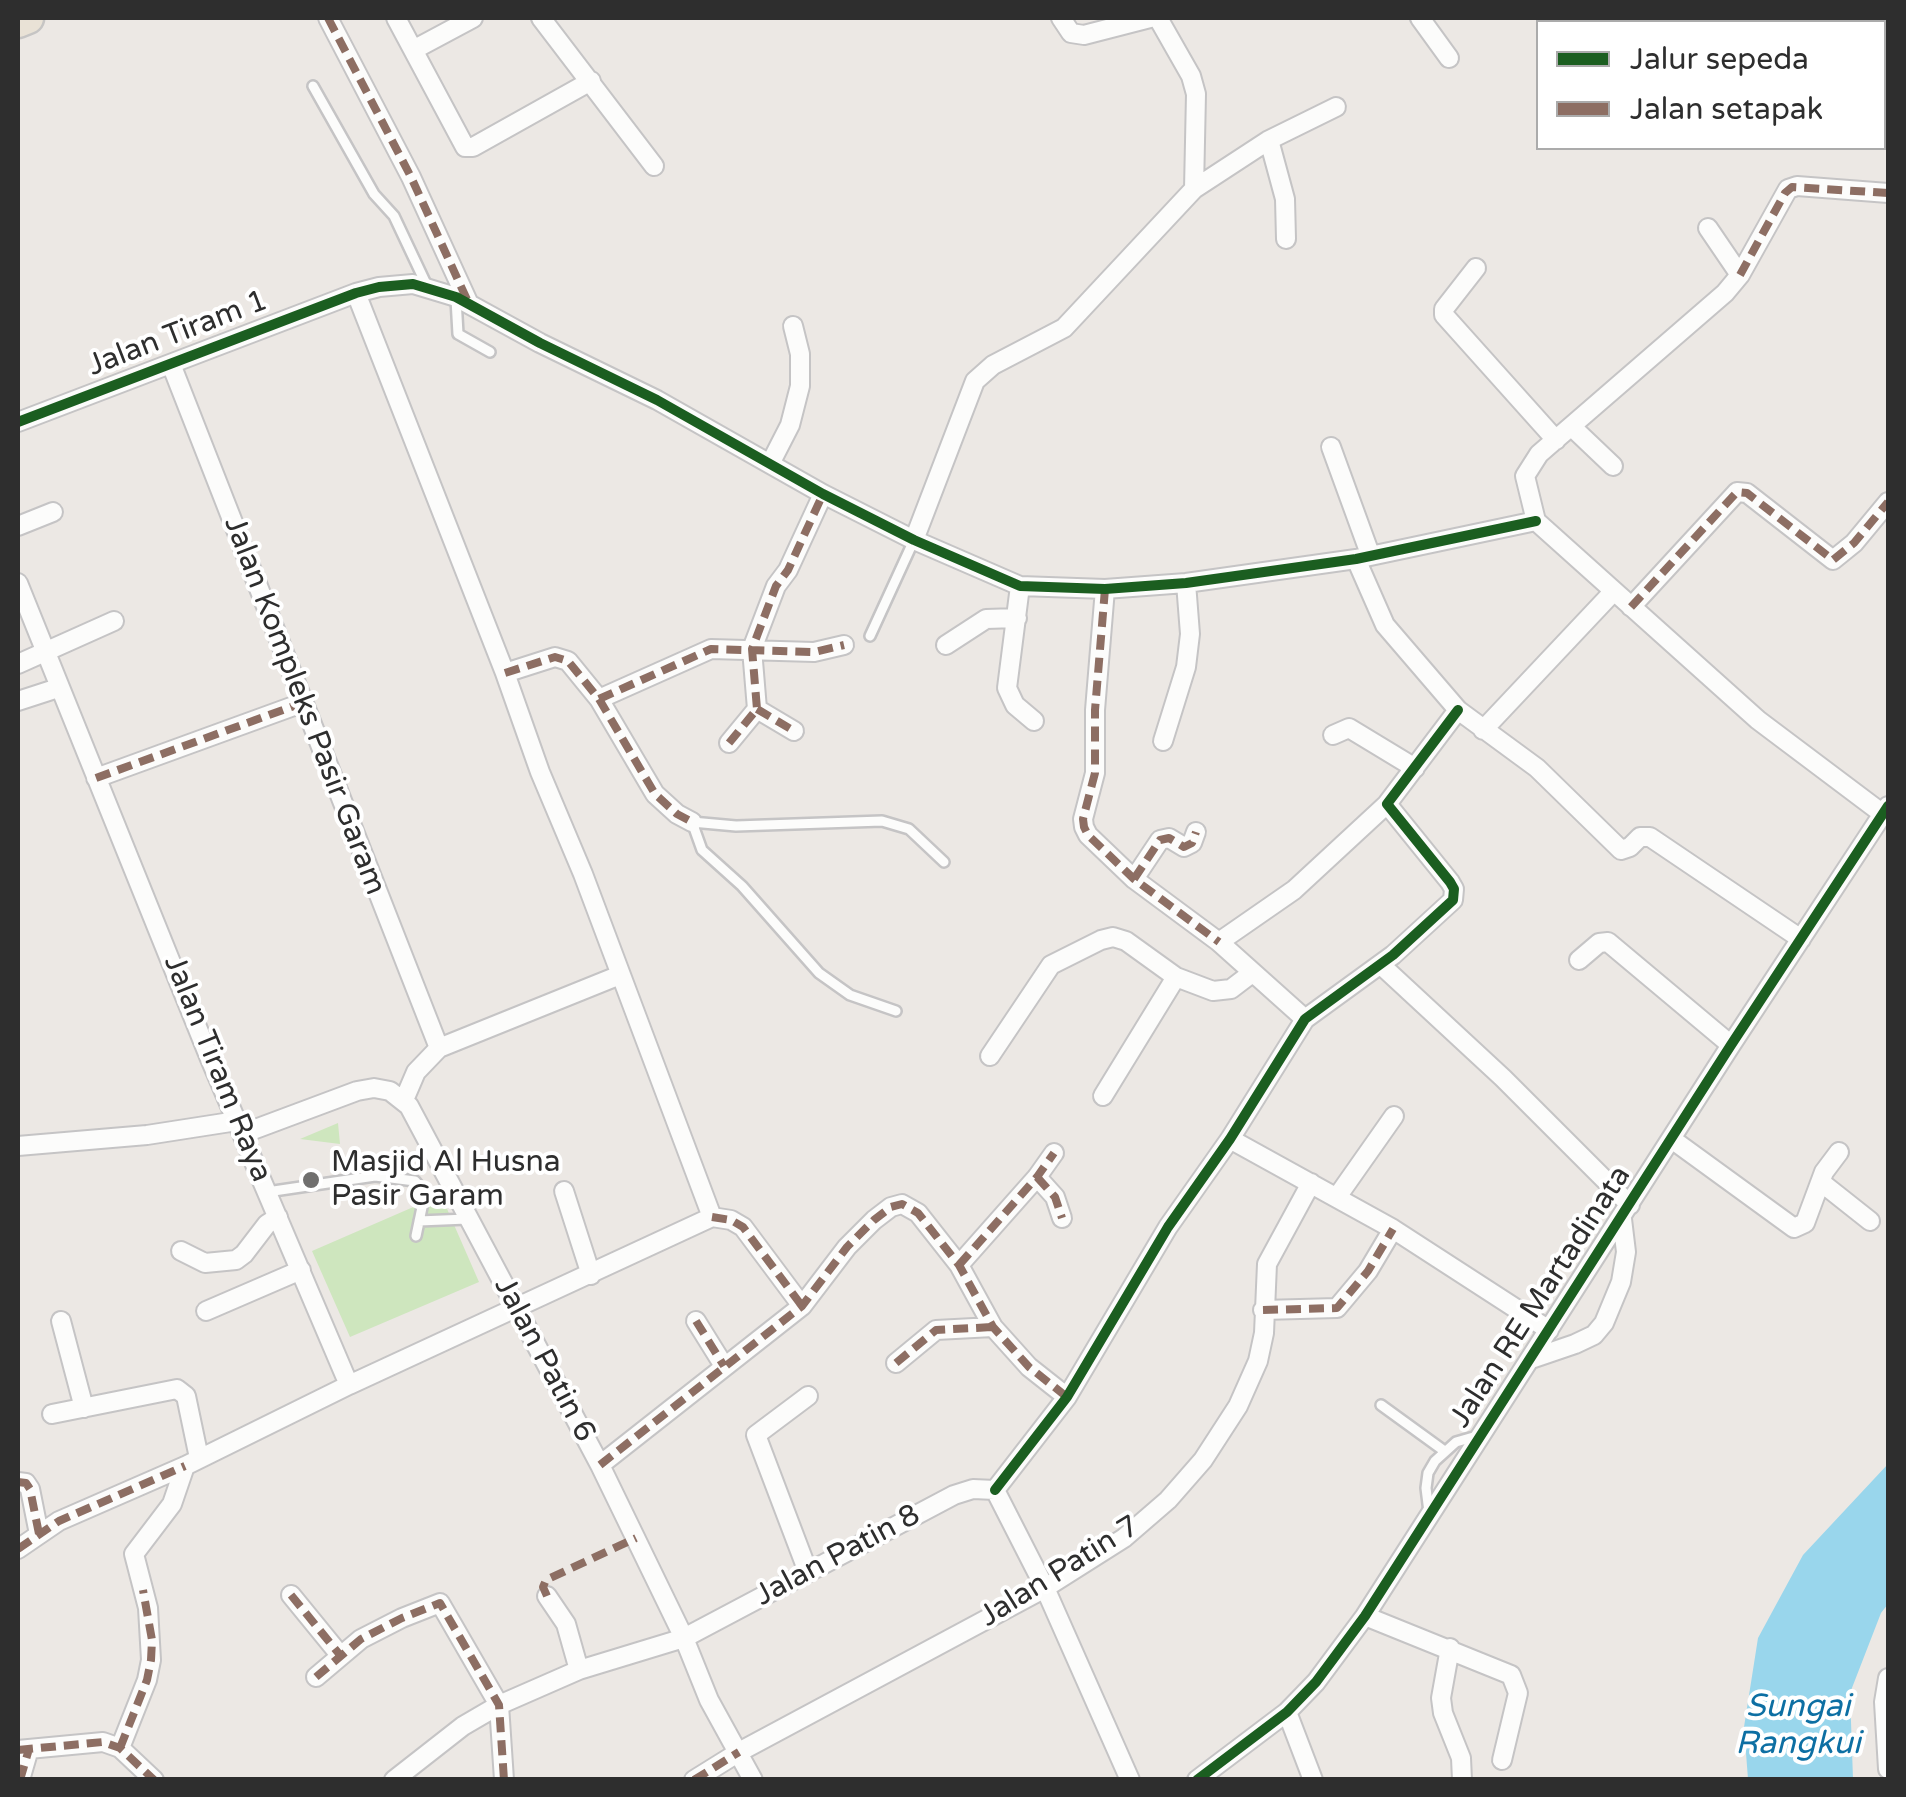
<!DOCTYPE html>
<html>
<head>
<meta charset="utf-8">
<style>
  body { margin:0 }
  #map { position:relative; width:1906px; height:1797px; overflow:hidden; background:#ece8e4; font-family:"Varela Round",sans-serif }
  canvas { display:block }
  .frame { position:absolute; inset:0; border:20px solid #2e2e2e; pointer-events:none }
  .legend { position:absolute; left:1536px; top:20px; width:350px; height:130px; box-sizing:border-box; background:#fff; border:2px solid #ababab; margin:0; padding:12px 18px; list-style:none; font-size:30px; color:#2e2e2e }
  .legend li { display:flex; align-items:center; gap:20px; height:50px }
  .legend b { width:50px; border:2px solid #ababab }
</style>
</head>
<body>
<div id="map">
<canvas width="1906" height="1797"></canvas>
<div class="frame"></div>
<ul class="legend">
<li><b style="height:12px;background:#1b5e20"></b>Jalur sepeda</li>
<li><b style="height:12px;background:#8d6e63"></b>Jalan setapak</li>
</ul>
</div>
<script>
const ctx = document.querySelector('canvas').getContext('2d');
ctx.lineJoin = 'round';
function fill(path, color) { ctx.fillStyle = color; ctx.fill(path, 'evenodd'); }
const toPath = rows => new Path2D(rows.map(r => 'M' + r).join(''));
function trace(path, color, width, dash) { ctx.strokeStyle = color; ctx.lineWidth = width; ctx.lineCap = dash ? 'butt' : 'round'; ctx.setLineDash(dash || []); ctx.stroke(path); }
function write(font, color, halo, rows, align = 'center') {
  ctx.font = font + ' "Varela Round",sans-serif'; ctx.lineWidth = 8; ctx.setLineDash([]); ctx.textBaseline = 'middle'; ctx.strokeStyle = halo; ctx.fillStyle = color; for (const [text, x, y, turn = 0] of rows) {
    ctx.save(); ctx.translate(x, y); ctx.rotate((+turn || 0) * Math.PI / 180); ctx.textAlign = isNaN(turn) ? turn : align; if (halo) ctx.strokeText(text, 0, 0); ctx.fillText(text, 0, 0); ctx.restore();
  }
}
fill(toPath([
  [338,1123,340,1144,300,1139],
  [441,1195,479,1282,350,1337,312,1251]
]), '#cee6be');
fill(toPath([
  [1888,1464,1888,1604,1881,1613,1850,1693,1853,1779,1748,1779,1744,1727,1758,1638,1803,1555]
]), '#99d6ec');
const service = toPath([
  [313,86,374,194,394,216,427,286],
  [456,299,458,334,490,352],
  [870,636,914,540],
  [896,1011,850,995,819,973,742,886,702,850,692,822,736,826,882,821,909,829,944,862],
  [267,1192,375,1176,415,1181,425,1193,416,1236],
  [419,1221,467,1219],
  [1381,1405,1443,1450],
  [1429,1512,1426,1488,1428,1473,1435,1461,1456,1442,1477,1436]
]);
const minor = toPath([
  [328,18,411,177,469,304],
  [396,18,465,147,473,147,591,81],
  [541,18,654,166],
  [1061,18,1071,33,1084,35,1150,18],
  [1158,18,1191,76,1196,94,1194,189],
  [1420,18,1449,58],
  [1887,38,1888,35],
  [415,49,473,18],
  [1269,140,1285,199,1286,239],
  [1708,228,1740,275],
  [1476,268,1444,309,1444,315,1556,440],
  [356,293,505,673,540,772,583,874,712,1217],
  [171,364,439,1048],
  [18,422,356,293,379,287,413,284,456,297,540,343,657,400,823,494,914,540,1020,586,1105,589,1186,583,1356,559,1536,521],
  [1572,427,1613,466],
  [1331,447,1370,554],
  [770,464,790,425,800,386,800,354,793,326],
  [18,526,53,512],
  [914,540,975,381,993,365,1064,328,1194,189,1269,140,1336,107],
  [1356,559,1385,625,1458,710,1537,768,1621,850,1630,847,1640,837,1650,837,1801,939],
  [18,583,210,1059,349,1385],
  [1020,586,1007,688,1015,705,1034,721],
  [1105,589,1095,710,1095,773,1083,819,1084,827,1088,835,1134,879,1219,942,1305,1019],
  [1631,607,1737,492,1747,493,1833,560,1854,543,1888,502],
  [946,645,986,619,1017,618],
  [18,664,114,621],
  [505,673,555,657,568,661,599,699,655,794,677,814,692,822],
  [599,699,711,649,814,652,844,645],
  [18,701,58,688],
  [757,709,794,731],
  [1483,730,1614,591],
  [1333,735,1349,728,1415,768],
  [1163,741,1186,667,1190,634,1186,583],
  [729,743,757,709,752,649,776,586,788,570,823,494],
  [96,778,302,703],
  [1883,814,1758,720,1536,521,1525,476,1539,454,1725,293,1740,275,1788,189,1797,186,1888,193],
  [1134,879,1160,840,1169,838,1184,847,1192,843,1196,832],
  [1219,942,1294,890,1387,804],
  [1579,960,1599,943,1608,942,1731,1045],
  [1381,965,1503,1078,1630,1205],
  [990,1056,1051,965,1101,940,1113,937,1126,941,1176,977,1213,991,1231,989,1252,973],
  [1103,1096,1176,977],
  [404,1100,416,1072,439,1048,620,975],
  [242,1134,357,1091,374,1088,390,1091,409,1106,600,1465,684,1638,709,1700,753,1780],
  [1230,1139,1393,1229,1549,1330],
  [1673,1140,1794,1228,1805,1223,1824,1172,1839,1152],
  [18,1146,147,1135,237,1121],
  [1037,1177,1055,1197,1062,1218],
  [1822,1183,1870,1221],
  [564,1191,591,1275],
  [1337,1197,1394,1116],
  [181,1251,205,1263,236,1260,244,1254,267,1224,278,1217],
  [959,1265,1037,1177,1054,1153],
  [1263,1310,1337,1308,1368,1271,1393,1229],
  [206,1311,301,1270],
  [61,1321,84,1408],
  [696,1321,724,1366],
  [1531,1359,1575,1344,1594,1335,1604,1323,1621,1282,1626,1252,1622,1219],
  [896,1363,936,1330,993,1327],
  [808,1396,756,1435,808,1572],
  [52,1414,177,1389,186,1396,199,1458],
  [600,1465,802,1306,847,1247,874,1220,891,1207,902,1204,918,1213,959,1265,993,1327,1029,1367,1067,1397],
  [18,1482,26,1483,30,1489,39,1534],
  [995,1490,1067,1397,1168,1227,1230,1139,1305,1019,1393,955,1453,900,1454,889,1450,882,1387,804,1458,710],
  [995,1490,1045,1588,1130,1780],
  [18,1549,59,1521,185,1466,349,1385,712,1217,731,1220,743,1227,802,1306],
  [291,1595,340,1655],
  [547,1596,566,1624,579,1670],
  [1365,1616,1511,1675,1518,1693,1502,1760],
  [1450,1648,1441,1698,1443,1713,1461,1758,1462,1780],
  [316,1677,361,1639,402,1618,440,1603,499,1705,504,1780],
  [1888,1678,1884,1702,1888,1769],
  [1287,1712,1313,1780],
  [120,1748,147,1680,151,1660,148,1608,134,1554,172,1504,185,1466],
  [18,1750,103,1742,120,1748,154,1780],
  [20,1780,29,1749],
  [394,1780,463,1726,499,1705,579,1670,684,1638,954,1495,973,1489,995,1490],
  [694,1780,739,1752,1045,1588,1124,1538,1168,1500,1203,1460,1238,1406,1258,1361,1264,1333,1267,1264,1311,1183],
  [1197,1780,1287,1712,1316,1682,1365,1616,1731,1045,1888,806]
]);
const trunk = toPath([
  [18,22,28,18]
]);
trace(service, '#c5c4c5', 14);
trace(minor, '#c5c4c5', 22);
trace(trunk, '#c6c5c4', 35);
trace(service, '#fcfcfb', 9);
trace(minor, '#fcfcfb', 18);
trace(trunk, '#e9e2d6', 30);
trace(toPath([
  [328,18,411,177,469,304],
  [1887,38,1888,35],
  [1740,275,1785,193,1792,187,1888,193],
  [1105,589,1095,710,1095,773,1083,819,1084,827,1088,835,1134,879,1219,942],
  [1631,607,1737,492,1747,493,1833,560,1854,543,1888,502],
  [505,673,555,657,568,661,599,699,655,794,677,814,692,822],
  [599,699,711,649,814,652,844,645],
  [757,709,794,731],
  [729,743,757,709,752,649,776,586,788,570,823,494],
  [96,778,302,703],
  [1134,879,1160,840,1169,838,1184,847,1192,843,1196,832],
  [1037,1177,1055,1197,1062,1218],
  [712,1217,731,1220,743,1227,802,1306],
  [959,1265,1037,1177,1054,1153],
  [1263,1310,1337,1308,1368,1271,1393,1229],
  [696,1321,724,1366],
  [896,1363,936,1330,993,1327],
  [600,1465,802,1306,847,1247,874,1220,891,1207,902,1204,918,1213,959,1265,993,1327,1029,1367,1067,1397],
  [18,1482,26,1483,30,1489,39,1534],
  [18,1549,59,1521,185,1466],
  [291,1595,340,1655],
  [547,1596,543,1587,546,1580,636,1538],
  [316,1677,361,1639,402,1618,440,1603,499,1705,504,1780],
  [120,1748,147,1680,151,1660,152,1640,143,1590],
  [18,1750,103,1742,120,1748,154,1780],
  [20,1780,29,1749],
  [694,1780,739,1752]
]), '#8d6e63', 8, [15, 8]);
trace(toPath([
  [18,422,356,293,379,287,413,284,456,297,540,343,657,400,823,494,914,540,1020,586,1105,589,1186,583,1356,559,1536,521],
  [995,1490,1067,1397,1168,1227,1230,1139,1305,1019,1393,955,1453,900,1454,889,1450,882,1387,804,1458,710],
  [1197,1780,1287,1712,1316,1682,1365,1616,1731,1045,1888,806]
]), '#1b5e20', 10);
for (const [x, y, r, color] of [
  [311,1180,10,"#706f6e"]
]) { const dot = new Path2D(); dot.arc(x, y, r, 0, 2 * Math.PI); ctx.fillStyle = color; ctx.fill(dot); trace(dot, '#fff', 4); }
write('30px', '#2e2e2e', '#fff', [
  ["Jalan Tiram 1",178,334,-21],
  ["Jalan Kompleks Pasir Garam",304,706,69],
  ["Jalan Tiram Raya",217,1069,68],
  ["Jalan RE Martadinata",1541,1297,-57],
  ["Jalan Patin 6",544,1360,62],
  ["Jalan Patin 8",838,1556,-28],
  ["Jalan Patin 7",1060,1572,-32]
]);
write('30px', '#2e2e2e', '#fff', [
  ["Masjid Al Husna",331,1163],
  ["Pasir Garam",331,1197]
], 'left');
write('italic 32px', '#0d6fa3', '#fff', [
  ["Sungai",1798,1708],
  ["Rangkui",1798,1745]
]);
</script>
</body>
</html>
